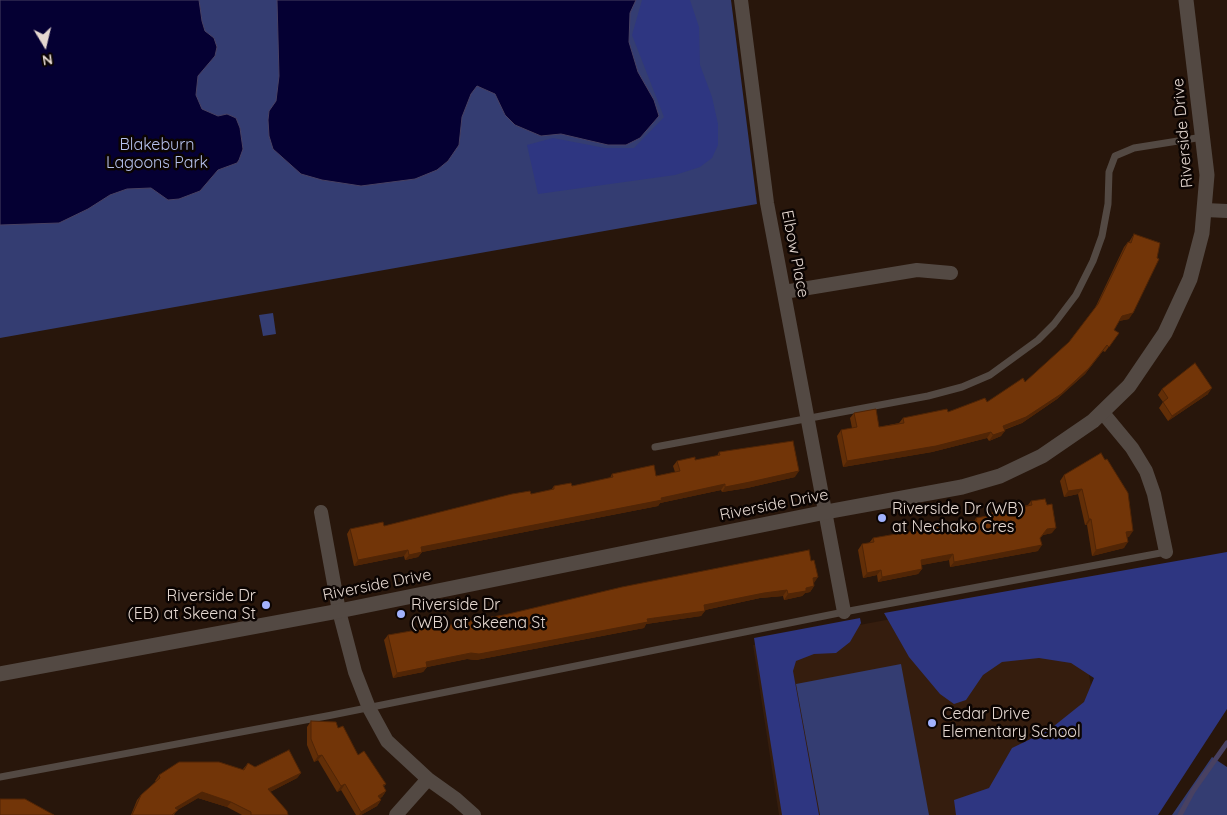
<!DOCTYPE html>
<html>
<head>
<meta charset="utf-8">
<style>
  body { margin:0 }
  #map { position:relative; width:1227px; height:815px; overflow:hidden; background:#28160b; font-family:Quicksand,sans-serif }
  canvas { display:block }
  .north { position:absolute; left:20px; top:20px; width:50px; height:50px; -webkit-text-stroke:4px #0b0402; paint-order:stroke; rotate:171deg; font-size:14px; font-weight:700; line-height:20px; text-align:center; color:#e5d8d1 }
  .north::after { content:''; display:block; margin:auto; width:18px; height:22px; background:#e5d8d1; clip-path:polygon(50% 0,100% 100%,50% 72%,0 100%) }
</style>
</head>
<body>
<div id="map">
<canvas width="1227" height="815"></canvas>
<div class="north">N</div>
</div>
<script>
const ctx = document.querySelector('canvas').getContext('2d');
ctx.lineJoin = 'round';
function fill(path, color) { ctx.fillStyle = color; ctx.fill(path, 'evenodd'); }
const toPath = rows => new Path2D(rows.map(r => 'M' + r).join(''));
function trace(path, color, width, dash) { ctx.strokeStyle = color; ctx.lineWidth = width; ctx.lineCap = dash ? 'butt' : 'round'; ctx.setLineDash(dash || []); ctx.stroke(path); }
function write(font, color, halo, rows, align = 'center') {
  ctx.font = font + ' Quicksand,sans-serif'; ctx.lineWidth = 5; ctx.setLineDash([]); ctx.textBaseline = 'middle'; ctx.strokeStyle = halo; ctx.fillStyle = color; for (const [text, x, y, turn = 0] of rows) {
    ctx.save(); ctx.translate(x, y); ctx.rotate((+turn || 0) * Math.PI / 180); ctx.textAlign = isNaN(turn) ? turn : align; if (halo) ctx.strokeText(text, 0, 0); ctx.fillText(text, 0, 0); ctx.restore();
  }
}
fill(toPath([
  [1072,585,1113,802,1111,815,779,815,753,645]
]), '#351d0e');
fill(toPath([
  [0,0,731,0,757,204,0,338],
  [273,313,276,334,263,336,259,315],
  [901,664,929,815,820,815,796,684],
  [1212,757,1227,767,1227,815,1172,815]
]), '#343d72');
fill(toPath([
  [642,0,690,0,699,27,700,65,712,97,718,124,718,145,712,158,700,167,675,175,538,194,527,145,553,138,605,148,634,148,664,117,632,35],
  [1227,552,1227,709,1158,815,956,815,954,800,989,788,1012,748,1049,730,1084,702,1094,678,1071,663,1039,658,1002,662,983,675,966,700,954,704,940,694,909,657,884,613],
  [860,618,861,623,850,642,836,653,814,654,796,661,793,671,819,815,782,815,754,638]
]), '#2e3681');
const water = toPath([
  [0,0,199,0,202,21,205,31,214,38,217,47,215,56,198,76,196,95,202,109,218,116,227,114,236,118,240,128,243,149,239,160,237,163,218,170,200,191,179,199,168,200,151,188,127,189,110,195,88,209,59,223,0,225,0,0],
  [277,0,636,0,630,13,629,42,638,72,654,100,659,116,640,138,626,145,608,145,561,134,541,136,515,125,505,115,495,94,477,86,471,94,462,117,459,145,448,161,437,170,415,179,361,186,322,180,301,174,273,149,269,136,268,120,269,111,276,101,279,76,277,0]
]);
fill(water, '#050033');
trace(water, '#484162', 1);
trace(toPath([
  [1180,815,1193,791,1227,743]
]), '#484162', 5);
trace(toPath([
  [655,447,928,396,962,387,990,375,1038,340,1054,324,1076,295,1093,261,1102,236,1108,204,1109,172,1115,156,1134,148,1203,137],
  [0,777,332,715,844,612,1166,552]
]), '#534943', 7);
trace(toPath([
  [741,0,767,203,844,612],
  [1205,210,1227,211],
  [784,292,917,270,951,273],
  [1103,413,1132,448,1146,471,1154,494,1166,552],
  [321,512,339,611,355,672,369,708,387,741,428,779,456,799,474,815],
  [396,815,428,779]
]), '#534943', 14);
trace(toPath([
  [0,674,339,611,826,512,962,487,1000,476,1042,456,1093,421,1129,386,1165,333,1190,279,1202,233,1207,175,1186,0]
]), '#534943', 15);
fill(toPath([
  [1134,234,1129,319,1119,321,1114,330,1119,333,1105,352,1103,351,1085,374,1057,399,1022,423,1004,430,1001,436,989,441,987,438,932,452,843,467,837,436,841,430,852,428,850,418,854,413,879,427,899,423,903,418,948,412,987,402,1025,382,1069,342,1095,308,1124,247,1128,242,1129,242],
  [1162,389,1208,394,1168,421,1159,408,1163,402,1158,395],
  [719,452,795,477,747,488,722,492,721,490,660,503,658,506,422,552,418,557,405,560,404,556,354,566,347,534,350,529,384,526,551,490,554,486,572,486,610,478,612,474,656,476,675,472,673,466,677,461,695,460,717,456],
  [1101,453,1129,537,1127,537,1124,548,1092,556,1087,525,1085,525,1078,494,1064,497,1060,481,1064,475],
  [1031,501,1052,533,1043,535,1040,538,1038,551,950,567,949,560,921,565,922,569,918,574,878,582,877,575,863,578,858,550,862,544,869,543,873,538,975,520,976,518,986,516,987,514,1028,505],
  [811,561,818,577,814,582,814,586,810,592,805,593,802,596,784,600,783,596,760,598,705,610,701,616,646,624,644,628,476,660,467,659,427,667,423,672,393,678,384,640,388,635],
  [311,721,338,728,358,755,386,784,383,787,386,791,382,797,380,798,381,800,377,806,361,815,356,815,341,790,337,792,318,760,314,762,307,745,307,727],
  [248,763,255,767,301,773,297,778,270,792,288,815,242,815,227,807,198,798,177,810,174,815,131,815,137,800,141,795,156,782,155,781,159,775,243,769]
]), '#622e07');
fill(toPath([
  [1133,313,1129,319,1118,321,1122,316],
  [1107,345,1085,374,1057,399,1022,423,999,431,1003,426],
  [1212,388,1208,394,1168,421,1172,416],
  [1005,431,1001,436,989,441,993,435],
  [991,432,987,438,932,452,843,467,847,461],
  [799,471,795,477,747,488,722,492,725,487],
  [725,484,721,490,660,503,658,506,422,552,418,557,405,560,409,555,421,547,661,498],
  [1082,489,1078,494,1064,497,1068,491],
  [1089,519,1091,519,1087,525,1085,525],
  [1056,528,1052,533,1043,535,1047,529],
  [1133,531,1129,537,1123,538,1126,532],
  [1128,542,1124,548,1092,556,1096,550],
  [1042,545,1038,551,950,567,954,562],
  [408,550,404,556,354,566,358,560],
  [953,554,949,560,917,566,921,560],
  [922,569,918,574,878,582,882,577],
  [881,570,877,575,863,578,867,573],
  [818,577,814,583,813,578],
  [814,586,810,592,805,593,802,596,784,600,788,594,806,588],
  [787,590,783,596,760,598,700,611,704,605,764,593],
  [705,611,701,616,646,624,644,628,476,660,467,659,422,668,426,662,647,619],
  [427,667,423,672,393,678,397,673],
  [322,755,318,760,314,762,318,756],
  [301,773,297,778,264,795,268,789],
  [345,784,341,790,337,792,341,786],
  [386,791,382,797,374,801,378,796],
  [202,792,231,802,227,807,198,798,171,814,175,808],
  [381,800,377,806,361,815,359,815,361,812]
]), '#502506');
const building = toPath([
  [1134,234,1160,243,1157,258,1159,259,1133,313,1122,316,1114,330,1119,333,1109,347,1107,345,1089,368,1061,394,1026,417,1003,426,1005,431,993,435,991,432,936,446,847,461,841,430,857,427,854,413,876,409,879,427,904,423,903,418,947,409,948,412,985,398,987,402,1023,378,1025,382,1069,342,1098,304,1128,242,1131,243,1134,234],
  [1195,363,1212,388,1172,416,1163,402,1168,398,1162,389,1195,363],
  [793,441,799,471,750,482,725,487,725,484,661,498,662,500,421,547,422,552,409,555,408,550,358,560,350,529,383,522,384,526,512,494,530,491,531,494,554,489,554,486,571,483,572,486,613,477,612,474,654,465,656,476,680,471,677,461,695,457,695,460,720,455,719,452,793,441],
  [1101,453,1105,460,1107,459,1128,493,1133,531,1126,532,1128,542,1096,550,1091,519,1089,519,1082,489,1068,491,1064,475,1101,453],
  [1045,499,1047,505,1052,504,1056,528,1047,529,1040,538,1042,545,954,562,953,554,921,560,922,569,882,577,881,570,867,573,862,544,874,542,873,538,977,520,976,518,988,516,987,514,1032,505,1031,501,1045,499],
  [809,550,811,561,814,560,818,577,813,578,814,586,806,588,806,591,788,594,787,590,764,593,704,605,705,611,647,619,648,622,479,654,471,653,426,662,427,667,397,673,388,635,504,615,622,587,809,550],
  [311,721,336,722,338,728,343,726,358,755,364,751,386,784,383,785,386,791,378,796,381,800,361,812,345,784,341,786,322,755,318,756,311,739,311,721],
  [289,750,301,773,268,789,287,811,288,815,251,815,251,812,231,802,202,792,175,808,178,810,172,815,132,815,141,795,160,778,159,775,179,762,219,762,244,770,248,763,255,767,289,750],
  [0,799,25,799,54,815,0,815,0,799]
]);
fill(building, '#723508');
trace(building, '#502506', 1);
for (const [x, y, r, color] of [
  [882,518,5,"#a2b2fd"],
  [266,605,5,"#a2b2fd"],
  [401,614,5,"#a2b2fd"],
  [932,723,5,"#a2b2fd"]
]) { const dot = new Path2D(); dot.arc(x, y, r, 0, 2 * Math.PI); ctx.fillStyle = color; ctx.fill(dot); trace(dot, '#0b0402', 2); }
write('16px', '#e5d8d1', '#0b0402', [
  ["Riverside Drive",1183,133,-95],
  ["Elbow Place",795,254,79],
  ["Riverside Drive",774,505,-11],
  ["Riverside Drive",377,585,-11]
]);
write('16px', '#b6c1ec', '#0b0402', [
  ["Blakeburn",157,145],
  ["Lagoons Park",157,163]
]);
write('16px', '#e5d8d1', '#0b0402', [
  ["Riverside Dr (WB)",892,509],
  ["at Nechako Cres",892,527],
  ["Riverside Dr",256,596,"right"],
  ["(EB) at Skeena St",256,614,"right"],
  ["Riverside Dr",411,605],
  ["(WB) at Skeena St",411,623],
  ["Cedar Drive",942,714],
  ["Elementary School",942,732]
], 'left');
</script>
</body>
</html>
